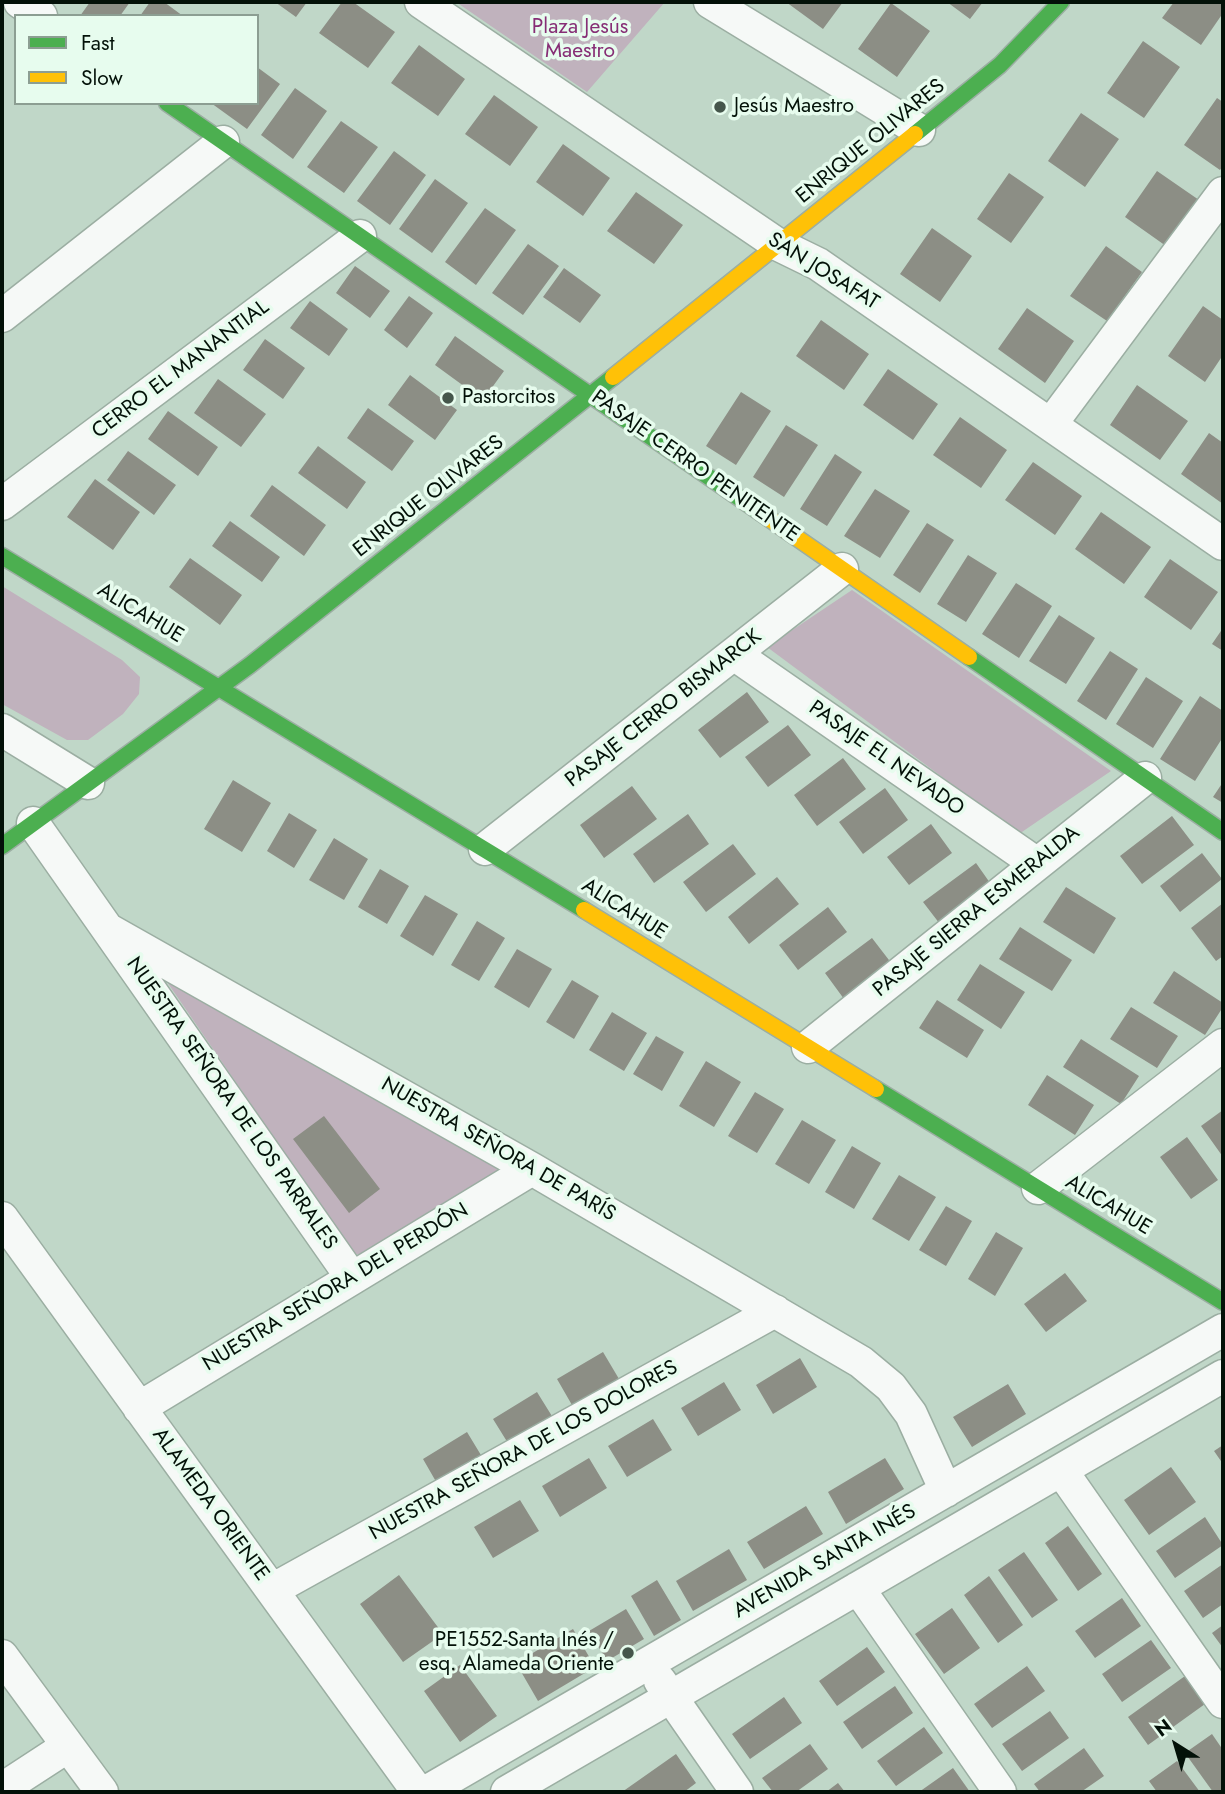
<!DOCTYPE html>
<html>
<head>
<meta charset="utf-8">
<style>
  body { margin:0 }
  #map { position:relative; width:1225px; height:1794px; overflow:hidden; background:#c0d7c8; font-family:Jost,sans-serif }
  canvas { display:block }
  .frame { position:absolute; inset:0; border:4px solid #031108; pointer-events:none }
  .legend { position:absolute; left:14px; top:14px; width:245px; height:91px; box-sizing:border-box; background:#e7fcee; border:2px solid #8c9e92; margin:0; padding:9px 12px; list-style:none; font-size:21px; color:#031108 }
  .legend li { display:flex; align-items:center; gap:14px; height:35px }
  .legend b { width:35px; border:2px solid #8c9e92 }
  .north { position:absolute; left:1141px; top:1710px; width:70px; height:70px; -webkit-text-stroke:5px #e7fcee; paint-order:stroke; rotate:323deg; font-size:19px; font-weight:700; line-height:28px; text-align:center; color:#031108 }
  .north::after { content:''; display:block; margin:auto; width:24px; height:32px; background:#031108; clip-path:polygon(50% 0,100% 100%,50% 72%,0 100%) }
</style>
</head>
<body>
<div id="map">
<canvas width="1225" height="1794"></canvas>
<div class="frame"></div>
<ul class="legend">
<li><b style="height:9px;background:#4caf50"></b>Fast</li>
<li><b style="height:9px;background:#ffc107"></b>Slow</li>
</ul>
<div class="north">N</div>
</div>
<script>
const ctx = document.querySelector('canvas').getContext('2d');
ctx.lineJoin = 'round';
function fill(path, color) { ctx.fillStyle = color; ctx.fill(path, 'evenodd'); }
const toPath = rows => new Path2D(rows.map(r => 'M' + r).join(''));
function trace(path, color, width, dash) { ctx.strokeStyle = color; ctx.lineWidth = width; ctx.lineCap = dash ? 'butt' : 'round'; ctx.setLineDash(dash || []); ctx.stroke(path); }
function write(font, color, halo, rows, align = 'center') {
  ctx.font = font + ' Jost,sans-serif'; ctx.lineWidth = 7; ctx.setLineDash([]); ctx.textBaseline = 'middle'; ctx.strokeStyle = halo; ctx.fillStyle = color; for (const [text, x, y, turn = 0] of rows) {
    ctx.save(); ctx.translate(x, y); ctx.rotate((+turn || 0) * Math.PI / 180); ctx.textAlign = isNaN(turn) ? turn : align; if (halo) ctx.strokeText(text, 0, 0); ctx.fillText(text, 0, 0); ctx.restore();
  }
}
fill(toPath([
  [456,2,665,2,587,92],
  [2,586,122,660,140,677,139,694,123,714,88,740,67,740,2,704],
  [852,590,1111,771,1019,834,767,647],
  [165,979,497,1164,497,1179,366,1257,353,1253]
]), '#c0b2bd');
fill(toPath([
  [90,2,130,2,120,16,80,16],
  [150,2,164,2,183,16,140,16],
  [275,2,307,2,296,17],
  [342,2,353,2,395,32,368,68,319,33],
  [786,2,843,2,823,29],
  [947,2,983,2,970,19],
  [1174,2,1223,2,1223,13,1201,45,1162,18],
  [891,3,930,31,897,77,858,49],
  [1143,41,1180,67,1144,118,1107,93],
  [419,45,465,79,438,116,391,83],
  [257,67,280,84,247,129,211,103,257,103],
  [295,88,327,111,293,159,261,135],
  [494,95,538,127,510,166,465,134],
  [1217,98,1223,102,1223,166,1220,170,1184,145],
  [1081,113,1119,139,1085,187,1048,161],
  [341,121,378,147,344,193,307,167],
  [563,144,610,178,583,216,536,182],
  [394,151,426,175,390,225,357,201],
  [1157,171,1199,200,1166,246,1125,217],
  [1009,173,1044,197,1011,243,977,219],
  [435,179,468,203,432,253,399,229],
  [636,192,683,225,654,264,607,231],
  [485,208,516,230,476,285,445,262],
  [932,228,972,256,940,302,900,274],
  [528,244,559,266,523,315,492,293],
  [1106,246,1142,272,1107,321,1070,296],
  [355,266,390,291,370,318,336,293],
  [564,268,601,295,580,323,543,297],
  [409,296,433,313,407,348,384,330],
  [310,301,348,329,329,356,290,328],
  [1203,306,1223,320,1223,355,1205,382,1168,356],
  [1027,308,1074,341,1045,383,998,349],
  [821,320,869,354,844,390,796,356],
  [455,336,504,371,483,400,435,365],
  [265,339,305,368,283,399,243,370],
  [888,369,938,404,913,440,863,405],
  [410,375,457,410,435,440,388,405],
  [218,379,266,414,241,447,194,413],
  [1137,385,1188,421,1160,460,1110,425],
  [741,392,771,411,736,465,706,446],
  [368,408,414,441,392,471,347,438],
  [168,411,218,447,198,476,148,439],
  [960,417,1007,450,981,488,933,455],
  [786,425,818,445,784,497,753,477],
  [1209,433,1223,443,1223,504,1181,474],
  [318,446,366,482,347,509,298,473],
  [128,451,176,485,154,515,107,480],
  [835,454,862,472,827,526,800,509],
  [1033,462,1082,496,1055,535,1005,500],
  [95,479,140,512,113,550,67,517],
  [272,485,326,525,304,556,250,516],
  [875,489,910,511,880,558,844,536],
  [1101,512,1151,547,1124,584,1075,549],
  [230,521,280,557,262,582,212,546],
  [927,523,954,540,920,593,893,575],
  [968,555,997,573,966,622,937,604],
  [190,558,242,595,220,625,169,587],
  [1170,559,1218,592,1191,630,1144,597],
  [1016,583,1052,606,1019,658,982,634],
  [1059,615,1095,638,1066,684,1029,661],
  [1223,628,1223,651,1212,644],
  [1110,651,1138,669,1106,720,1077,701],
  [1146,677,1183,701,1153,748,1116,724],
  [747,692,769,722,720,758,698,730],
  [1200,696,1223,711,1223,737,1195,781,1160,759],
  [788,725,811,755,768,787,745,757],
  [843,758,866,789,817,826,794,795],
  [233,780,271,803,242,852,204,829],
  [1223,782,1223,803,1213,797],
  [632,786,657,819,604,858,580,825],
  [885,788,908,820,863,854,839,822],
  [289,813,317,830,294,868,267,851],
  [688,814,709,844,654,883,633,854],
  [1172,816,1194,845,1142,884,1120,856],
  [931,824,952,853,909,885,887,857],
  [334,838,368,859,344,900,309,880],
  [733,844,756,874,706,912,683,882],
  [1202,853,1222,879,1180,912,1160,886],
  [976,863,995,890,943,928,923,902],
  [380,869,409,886,387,924,358,907],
  [777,877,799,904,749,944,728,917],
  [1066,887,1116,918,1094,954,1043,922],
  [425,895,458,914,433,956,400,936],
  [1223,903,1223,956,1216,961,1191,928],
  [828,907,847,932,798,970,779,945],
  [477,921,505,938,479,981,451,965],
  [1020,927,1072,960,1052,991,999,959],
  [872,938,892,964,844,999,825,973],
  [517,949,552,969,529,1008,494,987],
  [980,964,1025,992,1001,1029,957,1000],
  [1174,971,1223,1003,1223,1007,1205,1035,1153,1003],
  [572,980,599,996,574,1039,546,1022],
  [937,1000,984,1030,967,1058,919,1028],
  [1131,1007,1178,1036,1157,1068,1110,1039],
  [612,1012,647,1033,624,1071,589,1050],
  [656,1036,684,1052,662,1091,633,1074],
  [1081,1039,1139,1076,1121,1104,1063,1067],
  [706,1061,741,1082,714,1127,679,1106],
  [1047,1075,1094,1105,1075,1135,1028,1105],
  [755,1092,784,1109,757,1153,728,1136],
  [1223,1110,1223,1157,1201,1126],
  [324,1116,380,1189,349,1213,293,1139],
  [802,1120,836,1140,809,1184,775,1164],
  [1187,1137,1218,1180,1191,1199,1160,1157],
  [852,1146,881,1163,854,1209,825,1192],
  [899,1175,936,1197,909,1241,872,1219],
  [946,1206,972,1221,946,1266,919,1250],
  [996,1232,1023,1248,995,1296,968,1279],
  [1065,1273,1087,1301,1046,1332,1024,1304],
  [603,1352,622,1384,576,1412,557,1379],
  [800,1358,817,1387,773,1414,756,1385],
  [724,1382,741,1410,698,1436,681,1408],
  [1008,1384,1026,1414,972,1447,953,1417],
  [537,1392,555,1421,511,1448,493,1419],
  [653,1419,672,1450,627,1477,608,1446],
  [467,1432,487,1465,442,1492,423,1459],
  [1223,1445,1223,1464,1214,1451],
  [589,1458,607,1488,560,1517,542,1486],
  [885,1458,904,1489,846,1524,828,1492],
  [1171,1467,1196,1502,1149,1535,1124,1500],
  [520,1500,539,1531,493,1558,474,1527],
  [806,1506,823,1534,764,1569,747,1542],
  [1205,1517,1223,1545,1175,1578,1156,1551],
  [1068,1526,1102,1574,1078,1591,1045,1543],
  [729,1549,747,1580,693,1611,676,1581],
  [1024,1552,1058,1600,1032,1618,998,1570],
  [1223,1564,1223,1604,1203,1618,1184,1591],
  [399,1575,443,1634,403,1662,360,1604],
  [989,1576,1023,1625,998,1643,964,1595],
  [657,1580,681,1620,654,1636,631,1596],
  [1122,1598,1141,1626,1095,1658,1075,1631],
  [952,1608,980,1648,944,1674,915,1634],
  [626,1609,644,1639,607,1661,589,1631],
  [1223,1625,1223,1648,1212,1633],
  [573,1629,595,1667,538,1701,516,1663],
  [1151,1640,1171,1668,1122,1702,1102,1674],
  [867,1647,885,1672,837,1706,819,1681],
  [460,1665,497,1716,460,1742,424,1691],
  [1027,1666,1045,1691,992,1728,974,1704],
  [1185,1676,1205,1704,1148,1745,1128,1717],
  [895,1686,913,1713,862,1749,843,1722],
  [784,1697,802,1723,750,1759,732,1734],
  [1050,1711,1069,1738,1022,1771,1002,1744],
  [924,1727,943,1753,896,1786,877,1761],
  [1212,1734,1223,1750,1223,1792,1213,1792,1185,1753],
  [810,1744,828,1769,796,1792,773,1792,762,1778],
  [1084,1748,1104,1776,1081,1792,1040,1792,1034,1784],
  [676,1754,696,1783,684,1792,622,1792],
  [1177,1761,1200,1792,1157,1792,1149,1781],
  [953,1768,970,1792,919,1792],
  [838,1783,845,1792,826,1792]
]), '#8c8e85');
const street = toPath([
  [20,2,41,16],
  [421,2,777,244,818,264,1223,544],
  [710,2,919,130],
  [2,316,223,142],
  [1051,424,1223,193],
  [2,504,360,236],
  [734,654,1037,864],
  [2,730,88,783],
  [33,823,352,1278],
  [485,849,842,569],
  [109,930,532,1169,861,1362,891,1387,911,1414,946,1491],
  [808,1047,1145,778],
  [1038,1188,1223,1045],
  [2,1218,418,1792],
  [139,1408,532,1169],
  [1061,1470,1223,1702],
  [858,1588,1000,1792],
  [272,1590,775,1311],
  [2,1656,102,1792],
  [660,1681,737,1792],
  [2,1789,68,1746],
  [426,1792,1223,1330],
  [507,1792,1223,1376]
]);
const fast = toPath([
  [167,103,761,513],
  [915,134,1000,65,1061,2],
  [2,556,584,910],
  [969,657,1223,832],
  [2,846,250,665,613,377],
  [876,1089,1223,1302]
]);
const slow = toPath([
  [613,377,915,134],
  [761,513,969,657],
  [584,910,876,1089]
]);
trace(street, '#9baea2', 35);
trace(fast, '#9baea2', 19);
trace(slow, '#9baea2', 19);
trace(street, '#f6f9f7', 32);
trace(fast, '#4caf50', 16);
trace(slow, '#ffc107', 16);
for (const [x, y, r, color] of [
  [720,107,7,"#45564b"],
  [448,398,7,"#45564b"],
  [628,1653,7,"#45564b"]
]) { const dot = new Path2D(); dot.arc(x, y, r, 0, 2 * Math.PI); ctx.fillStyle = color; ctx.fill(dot); trace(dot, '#e7fcee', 2.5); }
write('21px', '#862e75', '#e7fcee', [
  ["Plaza Jesús",580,28],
  ["Maestro",580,52]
]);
write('21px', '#031108', '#e7fcee', [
  ["Jesús Maestro",734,107],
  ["Pastorcitos",462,398],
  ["PE1552-Santa Inés /",614,1641,"right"],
  ["esq. Alameda Oriente",614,1665,"right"]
], 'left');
write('21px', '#031108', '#e7fcee', [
  ["ENRIQUE OLIVARES",871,142,-39],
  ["SAN JOSAFAT",823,272,32],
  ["CERRO EL MANANTIAL",181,370,-37],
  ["PASAJE CERRO PENITENTE",695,467,35],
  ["ENRIQUE OLIVARES",429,497,-38],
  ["ALICAHUE",140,614,31],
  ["PASAJE CERRO BISMARCK",664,709,-38],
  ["PASAJE EL NEVADO",886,759,35],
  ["ALICAHUE",624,910,32],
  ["PASAJE SIERRA ESMERALDA",977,912,-39],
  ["NUESTRA SEÑORA DE LOS PARRALES",231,1104,55],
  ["NUESTRA SEÑORA DE PARÍS",498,1150,30],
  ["ALICAHUE",1108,1206,31],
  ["NUESTRA SEÑORA DEL PERDÓN",336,1288,-31],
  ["NUESTRA SEÑORA DE LOS DOLORES",524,1451,-29],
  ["ALAMEDA ORIENTE",210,1505,54],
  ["AVENIDA SANTA INÉS",825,1562,-30]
]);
</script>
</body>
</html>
